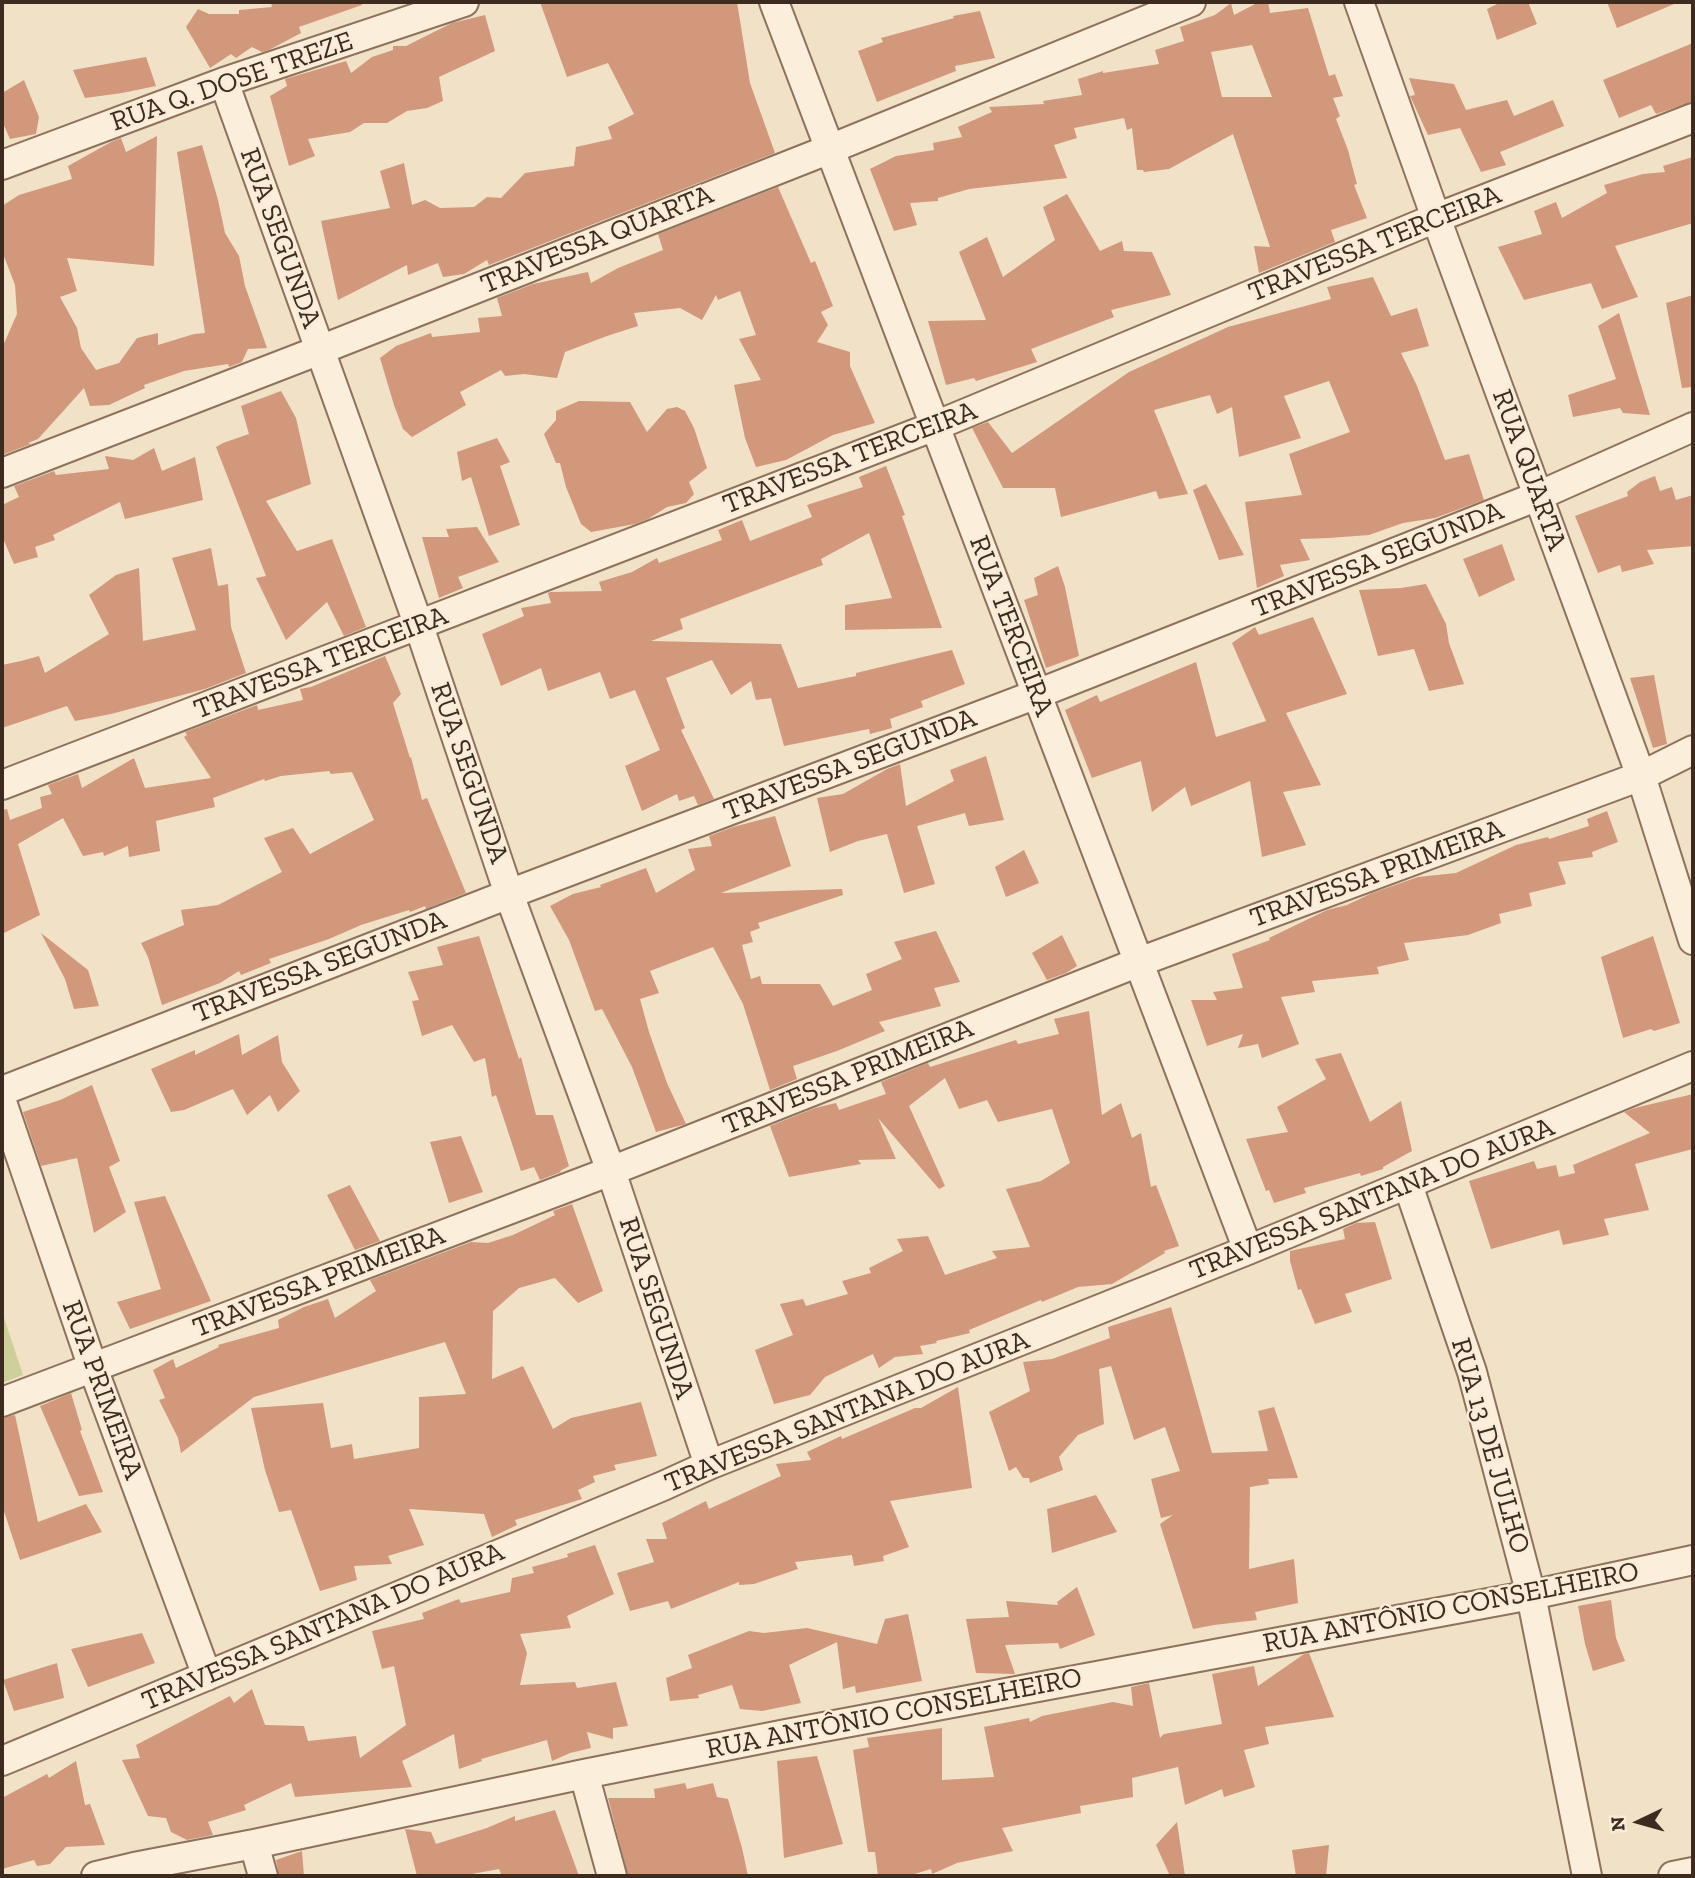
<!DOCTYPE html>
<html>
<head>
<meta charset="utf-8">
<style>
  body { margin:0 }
  #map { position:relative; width:1695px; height:1878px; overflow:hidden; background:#f1e1c6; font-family:"Zilla Slab",serif }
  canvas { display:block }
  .frame { position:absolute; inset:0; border:4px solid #3d2b1f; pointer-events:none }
  .north { position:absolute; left:1604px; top:1787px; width:70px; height:70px; -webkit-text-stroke:5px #f8ecd7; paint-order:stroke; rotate:265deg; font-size:19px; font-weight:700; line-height:28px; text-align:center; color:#3d2b1f }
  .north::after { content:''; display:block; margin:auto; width:24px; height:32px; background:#3d2b1f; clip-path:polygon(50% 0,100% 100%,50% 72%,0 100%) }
</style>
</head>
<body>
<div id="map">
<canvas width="1695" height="1878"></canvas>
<div class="frame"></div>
<div class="north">N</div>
</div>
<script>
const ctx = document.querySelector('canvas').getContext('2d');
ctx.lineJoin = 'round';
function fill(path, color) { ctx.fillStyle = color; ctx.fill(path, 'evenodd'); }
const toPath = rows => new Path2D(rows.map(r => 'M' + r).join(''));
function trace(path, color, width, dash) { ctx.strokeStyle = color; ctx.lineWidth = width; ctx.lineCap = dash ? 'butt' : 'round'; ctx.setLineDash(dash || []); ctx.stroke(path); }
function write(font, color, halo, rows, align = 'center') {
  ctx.font = font + ' "Zilla Slab",serif'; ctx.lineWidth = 5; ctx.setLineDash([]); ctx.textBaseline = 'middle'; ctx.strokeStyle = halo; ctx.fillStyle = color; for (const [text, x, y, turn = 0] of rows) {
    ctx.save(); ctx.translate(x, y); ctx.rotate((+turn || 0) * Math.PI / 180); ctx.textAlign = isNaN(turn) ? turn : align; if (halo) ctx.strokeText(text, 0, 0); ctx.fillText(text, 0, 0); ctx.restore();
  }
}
fill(toPath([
  [2,1312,23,1375,2,1383]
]), '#cdd099');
fill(toPath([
  [271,2,361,2,362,5,299,27,301,33,269,50,262,52,252,47,236,58,231,54,210,68,186,27,198,9,209,14,239,14,239,10,272,7],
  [540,2,737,2,750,83,775,153,489,265,487,260,464,274,443,277,438,263,408,275,407,265,338,300,321,221,390,208,380,171,404,163,412,205,425,200,440,208,474,207,487,197,501,198,525,173,574,166,576,147,612,139,608,127,634,114,608,63,567,77],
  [1259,2,1268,2,1270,13,1308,8,1329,76,1335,74,1343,96,1333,98,1340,116,1336,119,1348,150,1357,184,1354,185,1367,218,1331,230,1335,242,1259,273,1254,246,1270,247,1233,134,1169,169,1144,172,1143,170,1137,170,1132,128,1127,130,1124,118,1074,128,1077,138,1054,145,1067,178,969,189,938,198,938,201,910,203,917,225,894,231,870,169,896,156,934,150,933,143,962,137,958,127,992,112,989,107,1044,104,1043,101,1082,95,1078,79,1103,71,1103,73,1159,64,1155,50,1184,41,1180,27,1215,15,1231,3,1234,15],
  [1252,45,1272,97,1222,97,1211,52],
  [1501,2,1528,2,1537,24,1497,40,1487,9],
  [1607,2,1679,2,1617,28],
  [980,11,995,58,955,66,956,71,877,102,858,51,883,42,881,38,954,18,953,16],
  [485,15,495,51,439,77,443,101,427,108,407,111,387,123,364,123,350,132,308,139,315,156,289,166,270,96,287,86,285,79,346,61,351,73,372,57,393,50,393,46,406,46,452,23],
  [1693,43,1693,102,1656,114,1651,105,1619,118,1603,80],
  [146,57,156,86,122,93,85,98,73,70],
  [1409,78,1454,84,1466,110,1507,100,1514,116,1553,100,1564,126,1500,152,1506,165,1481,172,1460,128,1428,135,1410,96,1415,95],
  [24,80,39,117,36,134,10,139,2,121,2,93],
  [157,136,154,266,67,258,77,291,60,297,77,328,81,348,96,370,119,363,137,338,158,333,158,345,194,334,205,333,177,152,202,145,218,200,225,233,239,256,245,286,267,348,248,349,242,362,229,367,228,364,184,371,144,385,145,388,109,405,90,406,84,388,38,439,28,443,31,444,2,455,2,348,17,314,15,285,2,251,2,206,19,195,72,179,68,166,111,142,121,138,126,152],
  [1693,157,1693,223,1615,246,1638,297,1602,309,1591,283,1524,300,1498,247,1542,234,1534,211,1556,202,1562,218,1607,193,1604,185,1643,174,1665,172,1663,166],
  [778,187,811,263,815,261,833,306,821,312,828,325,817,342,850,352,850,366,875,423,833,435,786,460,756,467,745,438,734,385,761,380,739,339,756,335,740,291,718,300,716,295,702,320,680,308,634,313,638,326,607,336,565,352,557,378,524,374,505,376,501,370,460,392,466,405,412,437,403,429,394,405,380,358,396,346,431,333,432,337,480,332,478,318,502,316,497,298,533,284,588,272,591,283,618,268,663,250,658,234],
  [1067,194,1100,251,1122,241,1124,251,1152,252,1171,295,1111,310,1114,317,1031,349,1037,362,976,381,974,378,946,385,928,321,986,320,959,252,987,237,1003,277,1055,240,1043,207],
  [1373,277,1391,316,1417,308,1429,346,1401,353,1417,386,1445,460,1469,454,1484,500,1435,518,1403,523,1369,535,1329,538,1300,539,1310,560,1280,565,1284,576,1257,588,1245,502,1302,495,1289,454,1350,432,1329,381,1284,396,1301,438,1239,457,1232,407,1217,414,1210,395,1154,410,1188,494,1159,499,1156,491,1061,517,1055,488,1003,488,972,428,988,422,1012,453,1129,372,1228,327,1331,299,1327,287],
  [1693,295,1693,387,1682,388,1666,303],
  [1619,313,1650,415,1623,413,1620,408,1573,417,1568,395,1616,379,1598,326],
  [281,391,296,418,311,484,266,501,297,551,332,539,366,627,344,636,327,602,286,640,256,578,266,576,216,447,223,443,249,434,241,406],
  [579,401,630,402,647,432,667,409,677,407,685,411,694,428,707,468,689,482,694,494,686,503,667,507,648,519,635,524,591,532,581,524,566,487,560,463,556,463,544,434,556,420,556,411],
  [497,438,510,462,500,466,520,525,489,536,471,477,462,481,457,452],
  [154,448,162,471,195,457,203,500,125,519,120,502,53,535,55,540,35,547,38,557,14,564,2,536,2,505,19,497,14,486,54,471,56,475,109,469,105,456,133,460],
  [886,466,905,515,902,516,942,628,845,630,845,605,892,598,869,533,821,559,823,565,680,619,683,629,651,641,781,644,798,688,856,676,856,673,952,650,965,684,921,701,923,707,890,719,892,728,870,734,869,729,784,746,771,698,756,700,751,681,731,695,712,660,666,678,685,728,681,730,714,799,698,805,694,796,679,801,677,794,642,811,625,766,660,750,635,690,610,699,600,672,548,691,541,668,501,686,482,634,524,616,521,608,551,603,548,593,550,592,602,591,599,582,632,572,657,558,659,563,722,540,718,530,742,520,750,541,812,517,807,505,863,487,859,477],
  [1655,476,1660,491,1672,487,1676,500,1693,495,1693,546,1647,550,1654,564,1622,572,1620,565,1598,573,1575,516,1628,496,1627,492,1640,482],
  [1206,484,1244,555,1219,560,1193,490],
  [477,527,499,562,458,577,463,588,439,598,422,537,449,537,446,529],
  [1502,544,1515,580,1479,597,1463,559],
  [211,548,218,586,228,584,231,627,246,673,205,689,111,714,75,721,67,706,2,728,2,665,21,661,39,656,45,673,109,634,89,595,116,575,139,568,143,641,196,630,172,558],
  [1058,566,1065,587,1079,656,1046,668,1024,600,1038,595,1034,578],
  [1426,584,1446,624,1449,643,1464,684,1429,691,1414,649,1378,656,1359,590,1401,588],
  [1313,617,1347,694,1286,713,1321,785,1283,792,1306,845,1262,857,1250,781,1191,806,1185,787,1152,812,1141,761,1092,778,1065,710,1097,695,1100,702,1196,662,1216,737,1266,721,1232,643,1255,627,1259,635],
  [385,656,401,694,393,703,410,758,411,757,422,800,427,798,466,893,426,909,425,906,410,912,409,910,361,925,329,939,269,959,271,963,241,975,239,971,220,983,162,1005,148,957,141,943,184,925,181,910,218,905,282,872,264,838,293,828,310,854,374,820,352,772,331,774,329,771,281,776,265,781,264,779,213,798,215,807,156,821,160,851,129,857,128,846,104,856,103,852,83,856,63,818,18,844,40,915,2,934,2,810,7,809,10,820,42,808,40,797,52,794,48,785,78,774,82,788,134,758,145,788,211,778,184,737,187,735,185,732,257,705,258,710,303,700,300,689,311,687],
  [1654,675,1667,744,1653,748,1630,678],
  [986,756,1004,820,969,826,965,813,917,826,935,884,904,893,887,834,858,841,830,852,817,798,843,794,887,769,900,764,906,806,954,781,950,770],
  [1607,811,1618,842,1592,852,1593,857,1558,862,1566,884,1529,893,1532,906,1499,914,1501,923,1468,935,1404,943,1409,960,1377,967,1379,974,1312,981,1315,992,1281,997,1299,1044,1262,1058,1258,1044,1238,1048,1243,1034,1207,1046,1191,1000,1217,1000,1213,992,1243,988,1232,954,1270,940,1269,938,1327,910,1347,905,1372,893,1418,877,1456,873,1516,845,1548,837,1549,839,1589,826,1587,819],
  [775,816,791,866,721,893,842,889,843,895,758,923,760,928,750,932,753,942,742,945,751,979,760,976,762,984,820,984,833,1006,872,990,866,974,902,959,894,942,936,931,960,982,934,988,941,1006,879,1022,885,1031,837,1051,793,1066,797,1079,770,1090,743,1004,713,947,650,971,659,993,640,999,649,1032,667,1083,686,1124,656,1132,632,1067,602,1009,595,1011,569,940,550,906,573,894,601,887,600,885,646,868,656,893,695,870,688,849,712,846,709,836,733,827],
  [1024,850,1039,883,1006,897,995,867],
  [41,933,88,970,99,1006,74,1009,65,979],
  [1062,935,1077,966,1066,973,1047,980,1032,953],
  [479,936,519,1059,521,1057,536,1115,553,1115,569,1166,560,1171,561,1172,540,1180,534,1167,521,1171,496,1095,492,1097,485,1058,474,1062,452,1025,422,1036,412,1001,419,1000,408,972,443,965,437,947],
  [1653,936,1680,1023,1654,1031,1651,1029,1623,1038,1601,957],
  [1089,1011,1102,1115,1121,1103,1132,1138,1141,1133,1151,1187,1156,1185,1179,1246,1164,1251,1165,1253,1112,1284,1078,1287,1042,1302,1041,1300,969,1330,970,1333,936,1341,937,1343,920,1346,923,1354,895,1357,879,1368,873,1354,825,1377,810,1395,774,1404,755,1350,793,1335,780,1304,803,1299,806,1306,848,1294,842,1281,871,1273,869,1268,903,1251,897,1239,928,1236,945,1275,997,1258,992,1251,1030,1247,1006,1189,1041,1181,1070,1163,1052,1109,998,1122,987,1100,959,1109,945,1078,909,1106,945,1186,939,1189,878,1118,896,1159,858,1160,861,1164,789,1177,770,1126,815,1108,836,1103,839,1110,886,1094,881,1082,928,1063,930,1067,1016,1040,1018,1044,1059,1034,1054,1019],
  [239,1034,242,1055,278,1035,282,1062,300,1091,278,1112,270,1095,247,1115,233,1089,184,1110,171,1112,151,1069,195,1050,195,1055],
  [1341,1053,1370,1122,1401,1101,1412,1151,1383,1167,1383,1169,1361,1176,1360,1173,1304,1188,1306,1193,1274,1203,1269,1190,1266,1191,1246,1139,1288,1132,1277,1107,1326,1079,1315,1059],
  [92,1085,120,1161,109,1167,126,1212,94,1233,77,1158,41,1166,23,1112,60,1100],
  [1693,1094,1693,1149,1635,1164,1649,1210,1604,1219,1609,1235,1563,1245,1559,1230,1491,1249,1469,1181,1534,1161,1537,1169,1556,1165,1559,1177,1575,1173,1573,1165,1650,1133,1624,1112,1635,1108],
  [461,1136,483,1192,449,1203,430,1142],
  [350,1185,380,1241,355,1250,327,1195],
  [165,1196,211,1301,130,1329,117,1302,161,1289,134,1202],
  [572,1204,603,1291,578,1303,555,1278,519,1288,493,1311,492,1379,523,1366,553,1429,571,1418,641,1402,657,1456,614,1465,616,1470,593,1476,595,1482,578,1490,582,1499,515,1520,517,1525,492,1537,484,1514,409,1509,424,1545,388,1556,392,1564,354,1566,357,1580,320,1591,291,1510,279,1512,265,1470,251,1408,323,1403,331,1448,352,1444,354,1459,419,1448,419,1397,466,1394,445,1342,254,1397,181,1453,178,1438,159,1400,165,1398,153,1370,173,1359,176,1368,219,1347,218,1345,279,1328,278,1320,304,1307,328,1299,335,1318,376,1291,370,1280,471,1242,488,1243,513,1235,555,1215,553,1211],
  [1375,1222,1392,1279,1345,1294,1352,1312,1315,1324,1301,1289,1298,1290,1290,1261,1290,1251,1345,1239,1343,1229,1356,1223],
  [1171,1307,1212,1453,1268,1451,1258,1411,1274,1407,1298,1478,1268,1479,1269,1484,1250,1487,1249,1569,1294,1559,1298,1603,1255,1612,1257,1620,1214,1625,1193,1629,1160,1524,1173,1515,1161,1518,1151,1479,1180,1471,1165,1427,1134,1440,1111,1366,1099,1369,1104,1424,1078,1435,1059,1457,1063,1470,1030,1483,1029,1478,1023,1478,1016,1467,1009,1471,989,1412,1030,1391,1023,1362,1052,1359,1110,1338,1108,1327],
  [958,1387,972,1488,890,1501,909,1547,883,1556,884,1561,854,1566,852,1555,795,1562,798,1569,754,1584,739,1585,739,1582,671,1609,668,1601,630,1611,617,1573,654,1562,646,1539,667,1539,662,1523,706,1501,709,1509,781,1476,776,1464,811,1460,807,1452,841,1436,842,1439,915,1408,921,1408],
  [71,1393,82,1430,80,1431,103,1492,79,1496,40,1406],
  [15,1415,38,1522,86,1504,102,1532,20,1560,2,1505,2,1418],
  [1096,1495,1117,1532,1052,1553,1047,1509],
  [595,1545,614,1594,567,1616,571,1628,520,1634,527,1653,520,1685,575,1682,577,1688,616,1682,628,1726,613,1728,613,1739,587,1732,591,1748,570,1753,552,1761,547,1740,481,1759,482,1761,459,1769,454,1734,402,1761,412,1787,295,1797,291,1783,244,1805,246,1810,208,1822,213,1835,187,1840,171,1832,166,1818,148,1816,122,1760,140,1758,136,1745,230,1696,234,1703,252,1689,265,1725,304,1726,308,1741,356,1736,360,1758,406,1725,394,1666,382,1669,372,1631,424,1619,422,1613,459,1599,461,1603,510,1592,512,1578,534,1573,532,1567,568,1557,567,1554],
  [1077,1587,1095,1635,1060,1649,1058,1643,1005,1645,1015,1674,976,1673,966,1619,1009,1617,1006,1601,1058,1605,1057,1602],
  [1611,1600,1616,1638,1625,1661,1593,1671,1585,1644,1578,1606],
  [908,1614,922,1681,856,1693,855,1686,843,1689,837,1642,789,1665,801,1703,762,1711,740,1709,732,1685,698,1695,699,1698,670,1701,666,1678,692,1668,688,1655,749,1631,764,1633,807,1628,877,1644,885,1619],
  [142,1633,155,1663,88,1687,71,1649],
  [1309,1653,1334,1717,1265,1727,1269,1744,1244,1750,1255,1787,1224,1797,1222,1789,1185,1805,1178,1767,1132,1778,1133,1797,1080,1806,1081,1813,1002,1828,1013,1851,957,1863,932,1874,931,1869,908,1876,878,1876,875,1852,868,1852,853,1750,869,1747,867,1738,942,1728,942,1780,994,1777,984,1727,1029,1718,1030,1722,1042,1716,1113,1702,1133,1706,1131,1687,1149,1683,1160,1738,1164,1734,1222,1724,1212,1674,1254,1666,1258,1686,1304,1654],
  [57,1663,64,1698,14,1711,3,1680],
  [817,1756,843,1844,784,1858,777,1761],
  [76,1761,85,1805,90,1804,105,1845,66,1847,50,1864,37,1866,34,1860,2,1869,2,1798,47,1774,49,1778],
  [685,1783,687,1789,713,1783,717,1797,728,1799,742,1848,748,1876,628,1876,608,1798,655,1798,654,1789],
  [555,1810,579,1876,502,1876,499,1869,461,1876,417,1876,405,1829,431,1832,436,1844,487,1828,515,1816,515,1821],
  [1177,1822,1185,1876,1170,1876,1156,1845],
  [1329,1845,1326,1876,1296,1876,1292,1850],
  [302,1851,304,1876,279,1876,276,1860]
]), '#d1987b');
const minor = toPath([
  [774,2,1248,1250],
  [1359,2,1436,218,1641,776,1693,940],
  [224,82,419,626,509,894,611,1171,709,1465],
  [2,165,224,82,464,2],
  [2,473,320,350,830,149,1191,2],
  [2,785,935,426,1436,218,1693,118],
  [2,1091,509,894,1037,694,1538,496,1693,427],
  [2,1102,93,1368,207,1676],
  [1408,1185,1472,1372,1531,1595,1587,1876],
  [2,1402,611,1171,1139,962,1641,776,1693,750],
  [2,1761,663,1486,709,1465,1248,1250,1693,1066],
  [584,1774,612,1876],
  [254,1844,263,1876],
  [96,1876,134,1867,254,1844,584,1774,786,1734,1531,1595,1693,1560],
  [1673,1876,1693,1872]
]);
trace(minor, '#8e725b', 32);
trace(minor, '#fbefdb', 28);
write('28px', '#3d2b1f', '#f8ecd7', [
  ["RUA Q. DOSE TREZE",232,82,-19],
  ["RUA SEGUNDA",280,238,70],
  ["TRAVESSA QUARTA",597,240,-22],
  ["TRAVESSA TERCEIRA",1375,244,-22],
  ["TRAVESSA TERCEIRA",850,458,-21],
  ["RUA QUARTA",1529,470,70],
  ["TRAVESSA SEGUNDA",1378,560,-22],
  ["RUA TERCEIRA",1011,626,69],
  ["TRAVESSA TERCEIRA",321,663,-21],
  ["TRAVESSA SEGUNDA",850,765,-21],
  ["RUA SEGUNDA",469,773,71],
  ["TRAVESSA PRIMEIRA",1377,874,-20],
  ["TRAVESSA SEGUNDA",320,967,-21],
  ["TRAVESSA PRIMEIRA",848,1077,-22],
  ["TRAVESSA SANTANA DO AURA",1372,1199,-22],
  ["TRAVESSA PRIMEIRA",319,1282,-21],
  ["RUA SEGUNDA",656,1308,72],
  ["RUA PRIMEIRA",102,1390,70],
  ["TRAVESSA SANTANA DO AURA",847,1412,-22],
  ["RUA 13 DE JULHO",1490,1446,74],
  ["RUA ANTÔNIO CONSELHEIRO",1451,1608,-11],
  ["TRAVESSA SANTANA DO AURA",323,1627,-23],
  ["RUA ANTÔNIO CONSELHEIRO",894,1714,-11]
]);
</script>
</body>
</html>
